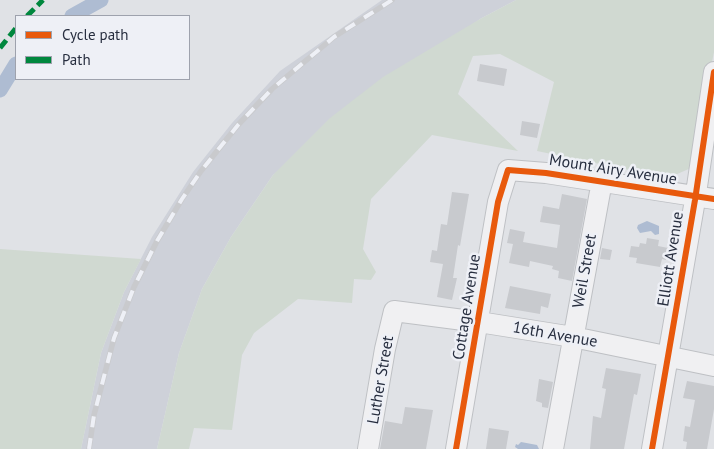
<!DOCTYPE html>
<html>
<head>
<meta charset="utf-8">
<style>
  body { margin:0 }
  #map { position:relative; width:714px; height:449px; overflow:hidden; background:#e0e2e6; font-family:"PT Sans",sans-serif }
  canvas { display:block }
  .legend { position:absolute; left:15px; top:15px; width:175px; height:65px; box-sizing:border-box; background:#eef0f6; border:1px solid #9ea2ad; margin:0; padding:6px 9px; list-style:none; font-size:15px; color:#272e3f }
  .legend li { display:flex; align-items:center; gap:10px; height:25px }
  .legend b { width:25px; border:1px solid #9ea2ad }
</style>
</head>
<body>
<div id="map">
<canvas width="714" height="449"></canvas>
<ul class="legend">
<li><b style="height:6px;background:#e8590c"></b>Cycle path</li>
<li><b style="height:6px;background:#00873e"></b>Path</li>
</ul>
</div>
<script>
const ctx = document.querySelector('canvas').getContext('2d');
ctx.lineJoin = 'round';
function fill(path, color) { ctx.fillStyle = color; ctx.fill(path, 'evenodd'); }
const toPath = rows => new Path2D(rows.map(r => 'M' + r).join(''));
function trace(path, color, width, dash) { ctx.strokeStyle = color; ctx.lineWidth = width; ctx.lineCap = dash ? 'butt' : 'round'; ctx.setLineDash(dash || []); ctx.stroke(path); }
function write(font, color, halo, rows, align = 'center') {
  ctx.font = font + ' "PT Sans",sans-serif'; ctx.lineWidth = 5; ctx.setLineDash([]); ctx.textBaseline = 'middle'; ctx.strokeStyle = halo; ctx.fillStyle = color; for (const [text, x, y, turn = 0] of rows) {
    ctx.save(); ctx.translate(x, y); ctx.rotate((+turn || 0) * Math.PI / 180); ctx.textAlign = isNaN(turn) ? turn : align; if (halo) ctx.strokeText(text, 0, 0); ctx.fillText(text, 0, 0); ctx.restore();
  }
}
fill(toPath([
  [382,0,516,0,480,19,273,175,231,237,202,289,179,353,157,449,81,449,101,353,124,292,152,237,193,172,232,123,280,71]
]), '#ced1d9');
fill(toPath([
  [516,0,714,0,714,52,691,168,668,178,537,151,554,82,500,54,473,56,458,94,518,151,432,135,371,199,363,249,376,272,371,280,354,279,352,303,298,299,254,333,242,355,232,430,194,428,189,449,157,449,179,353,202,289,231,237,273,175,330,118,383,77,480,19],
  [0,249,141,259,124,292,101,353,81,449,0,449]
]), '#d0d9d1');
fill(toPath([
  [647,221,659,226,659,234,655,235,651,231,640,233,637,228,638,225],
  [521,442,537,445,539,449,518,449,515,447,516,444,518,445]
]), '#aebcd2');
trace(toPath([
  [72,16,101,0],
  [0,90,16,64]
]), '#aebcd2', 15);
fill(toPath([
  [480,64,507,69,504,86,477,81],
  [522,121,540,124,537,138,520,135],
  [452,192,469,194,460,246,458,245,453,278,457,278,452,300,437,297,443,264,430,262,432,250,437,251,441,224,447,225],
  [562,194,587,199,572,281,558,278,559,271,552,269,553,266,530,261,529,267,509,263,513,244,507,243,510,229,525,232,523,242,557,248,560,225,540,222,543,206,559,209],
  [647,238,659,240,658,246,668,248,666,260,662,259,660,267,636,263,637,258,629,257,631,246,639,247,640,243,646,244],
  [602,248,612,250,610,260,600,259],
  [510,286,551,294,548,308,541,306,540,314,505,308],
  [606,368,641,374,637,395,634,394,624,449,590,449,593,416,601,418,606,389,602,388],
  [539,379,553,382,548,408,542,407,542,403,536,401],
  [687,381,714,386,714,409,707,449,686,449,687,442,683,441,685,426,690,427,695,400,683,398],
  [405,407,433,410,426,449,380,449,385,421,402,424],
  [489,428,509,431,506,449,486,449]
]), '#c8cace');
const minor = toPath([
  [368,449,385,349,394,311,479,322,573,337,714,366],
  [456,449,498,202,508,170,546,173,714,199],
  [553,449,602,181],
  [652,449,695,200,714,72]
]);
trace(minor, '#bec0c4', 22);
trace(minor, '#f0f0f2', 20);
const rail = toPath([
  [89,449,94,415,114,338,134,287,157,241,182,199,201,171,238,125,272,89,334,37,392,0]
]);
trace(rail, '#c9cacd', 5.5);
trace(rail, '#eef0f6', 4, [11]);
trace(toPath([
  [27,16,43,0],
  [0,48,16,28]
]), '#00873e', 5, [10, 5]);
trace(toPath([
  [456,449,498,202,508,170,546,173,714,199],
  [652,449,695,200,714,72]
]), '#e8590c', 6);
write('16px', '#272e3f', '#eef0f6', [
  ["Mount Airy Avenue",613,170,9],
  ["Elliott Avenue",671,259,-81],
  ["Weil Street",585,271,-80],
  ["Cottage Avenue",467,307,-81],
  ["16th Avenue",555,335,10],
  ["Luther Street",381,380,-80]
]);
</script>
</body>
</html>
